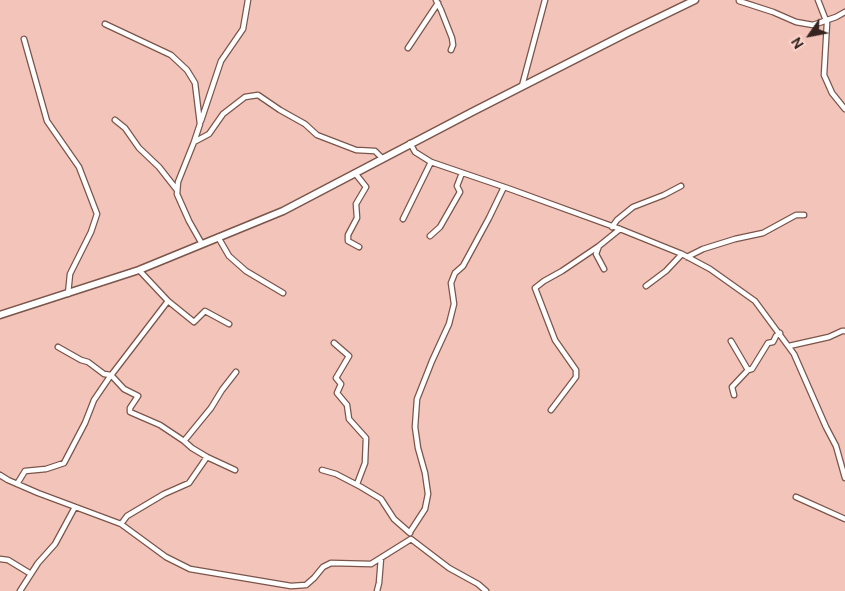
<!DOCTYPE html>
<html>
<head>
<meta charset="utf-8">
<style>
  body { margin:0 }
  #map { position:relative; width:845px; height:591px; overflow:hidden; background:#f3c5ba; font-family:"DM Sans",sans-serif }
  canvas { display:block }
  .north { position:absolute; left:785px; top:10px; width:50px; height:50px; -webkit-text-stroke:4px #fad4cb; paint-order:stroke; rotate:237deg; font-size:14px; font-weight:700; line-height:20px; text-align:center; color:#352420 }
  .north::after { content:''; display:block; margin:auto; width:18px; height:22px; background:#352420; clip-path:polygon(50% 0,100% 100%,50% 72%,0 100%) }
</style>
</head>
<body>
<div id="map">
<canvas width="845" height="591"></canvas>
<div class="north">N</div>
</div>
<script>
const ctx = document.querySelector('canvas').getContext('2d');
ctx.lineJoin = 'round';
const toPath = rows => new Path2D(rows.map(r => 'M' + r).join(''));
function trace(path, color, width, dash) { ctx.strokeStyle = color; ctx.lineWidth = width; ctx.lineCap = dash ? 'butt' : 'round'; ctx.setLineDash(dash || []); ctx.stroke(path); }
const minor = toPath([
  [436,0,441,10,452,38,453,45,451,50],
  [739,0,739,1,773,12,796,22,813,25,836,17,845,12],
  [818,0,827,23,824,75,832,93,845,109],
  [105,24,171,55,187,70,195,83,200,124,194,142],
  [24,39,47,121,79,167,97,214,91,232,70,274,68,294],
  [408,48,438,3],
  [522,86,545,0],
  [115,120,125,128,139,148,159,167,177,190],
  [201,121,221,61,243,29,248,0],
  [410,143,415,152,431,162,510,189,620,229,682,254,710,269,755,301,794,354,826,427,836,446,845,478],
  [355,173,366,187,356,204,357,218,348,235,348,241,359,247],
  [403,219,431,162],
  [612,227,617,220,633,207,664,195,681,186],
  [430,236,440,227,460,192,457,186,462,173],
  [218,237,229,256,246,271,283,293],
  [202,244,189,221,177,194,178,182,194,142,209,134,223,114,245,97,258,95,280,110,305,124,317,135,356,150,375,151,382,158],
  [687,257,703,249,735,239,763,233,796,215,804,215],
  [604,269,596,254,599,246,620,229],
  [646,286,666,271,682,254],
  [168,301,194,322,205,311,229,324],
  [731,341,748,370],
  [334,343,349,356,336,378,341,384,337,393,347,405,349,419,366,438,365,463,357,484],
  [789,346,829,337,842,331,845,331],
  [58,347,81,360,88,362,104,374,111,375,124,389,138,396,130,408,130,412,160,425,184,441,192,448,207,457,235,470],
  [734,395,732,387,748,370,752,369,768,343,773,342,776,336,780,333],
  [551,410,576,377,576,370,555,340,535,288,544,281,562,271,599,246],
  [184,441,211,408,222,390,236,372],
  [322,470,336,474,361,487,381,499,394,519,410,533],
  [0,475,8,480,38,493,121,524,166,557,190,569,291,586,306,585,314,578,323,567,331,563,371,564,411,539,449,568,478,584,486,591],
  [17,484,25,471,46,469,64,463,85,423,94,400,109,378,168,301,139,270],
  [796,497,845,519],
  [121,524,127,516,164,494,189,483,207,457],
  [410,532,425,509,428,494,425,473,418,448,415,427,417,399,432,361,449,324,454,304,451,283,455,273,463,266,489,218,504,187],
  [0,559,8,560,31,574],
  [20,591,38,563,55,544,75,507],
  [377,591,379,583,381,558]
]);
const secondary = toPath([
  [0,315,139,270,283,211,472,112,627,33,695,0]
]);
trace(minor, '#7b544a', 7);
trace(secondary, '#7b544a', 9);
trace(minor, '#fff', 4.5);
trace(secondary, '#fff', 6);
</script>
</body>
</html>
